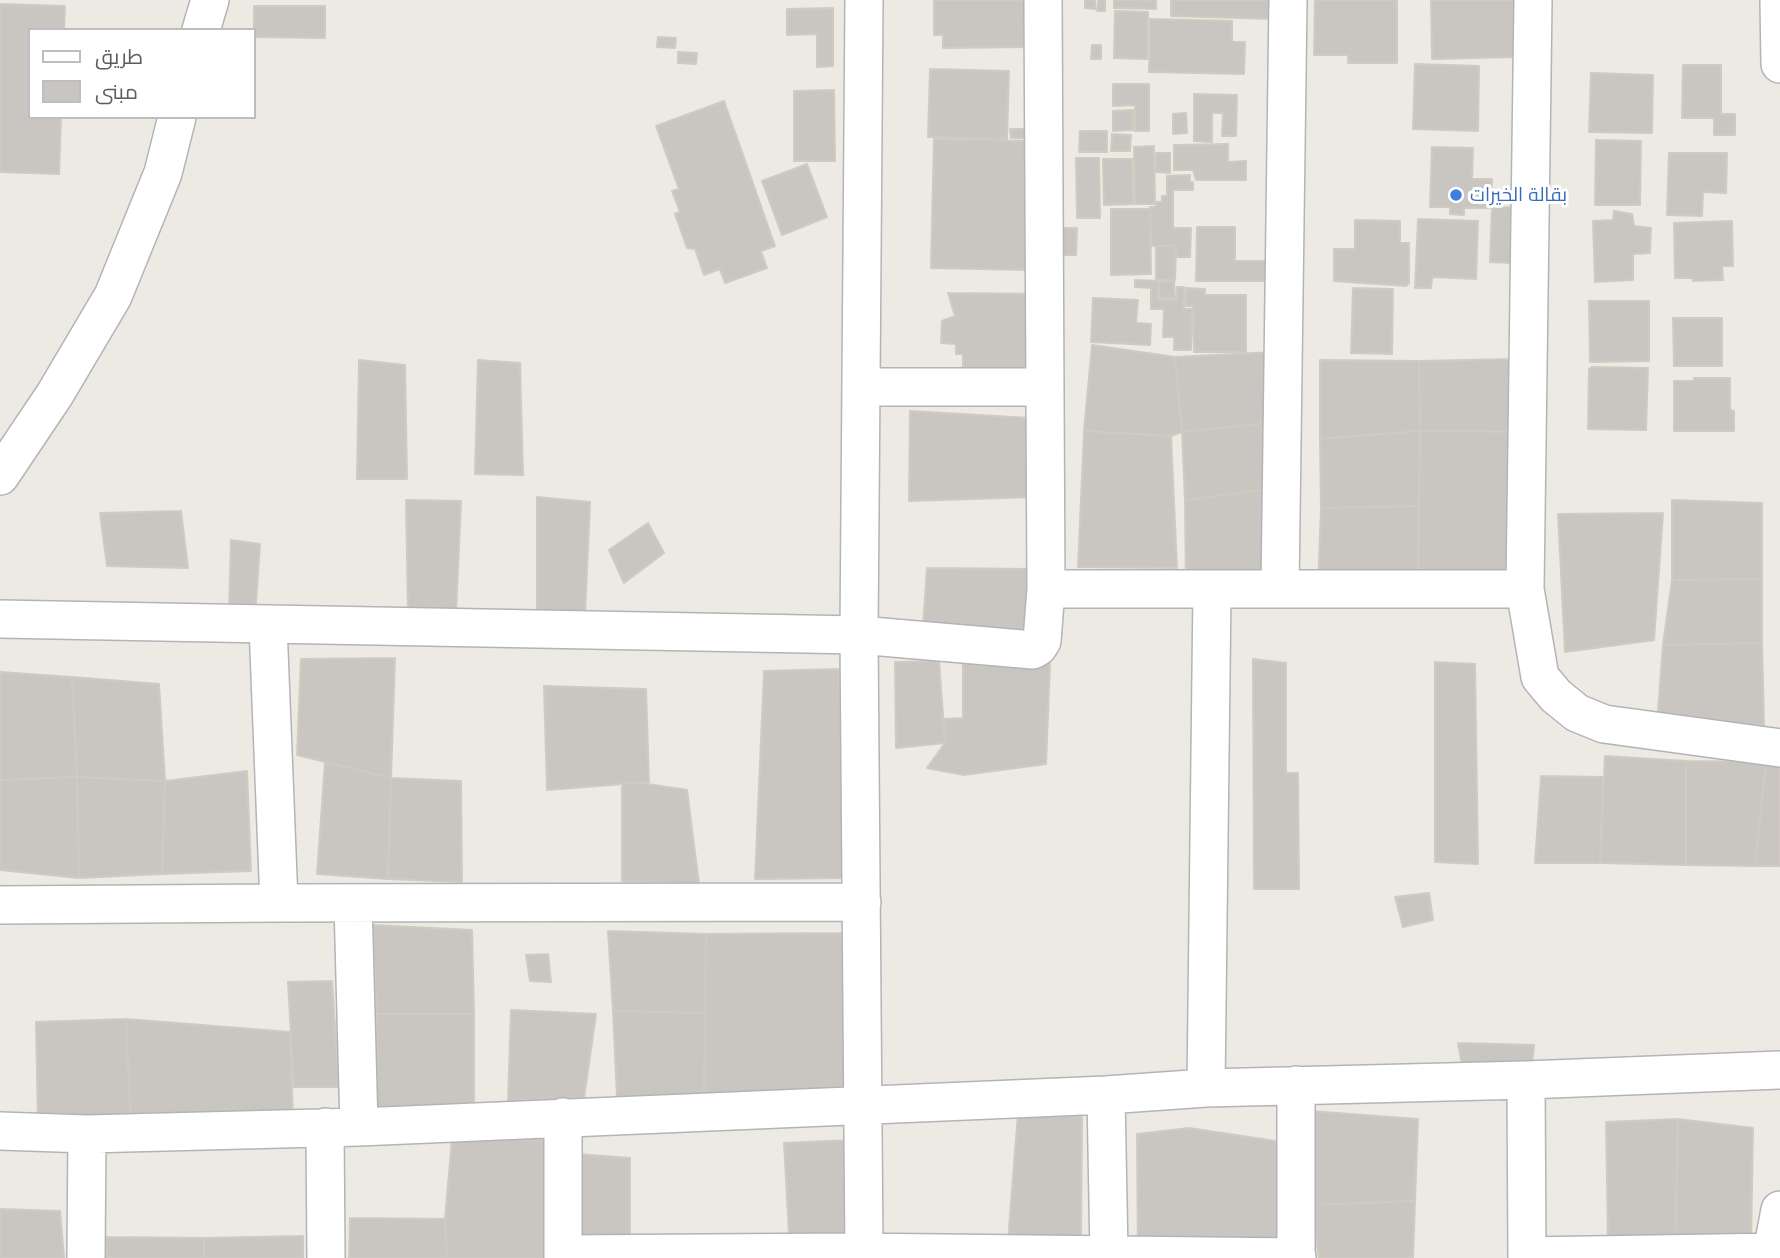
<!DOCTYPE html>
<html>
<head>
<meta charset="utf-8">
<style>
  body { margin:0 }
  #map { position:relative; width:1780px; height:1258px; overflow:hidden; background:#eceae2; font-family:Mulish,Cairo,sans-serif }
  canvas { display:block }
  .legend { position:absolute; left:28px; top:28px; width:228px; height:91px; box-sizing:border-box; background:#fff; border:2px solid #bdbec0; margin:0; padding:9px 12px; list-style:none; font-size:21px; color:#5a5d61 }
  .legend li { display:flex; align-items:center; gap:14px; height:35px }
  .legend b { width:35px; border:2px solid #bdbec0 }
</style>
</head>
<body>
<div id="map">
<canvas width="1780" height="1258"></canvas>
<ul class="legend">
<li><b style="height:9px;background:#fff"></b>طريق</li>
<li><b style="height:19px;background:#c9c6c1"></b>مبنى</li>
</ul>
</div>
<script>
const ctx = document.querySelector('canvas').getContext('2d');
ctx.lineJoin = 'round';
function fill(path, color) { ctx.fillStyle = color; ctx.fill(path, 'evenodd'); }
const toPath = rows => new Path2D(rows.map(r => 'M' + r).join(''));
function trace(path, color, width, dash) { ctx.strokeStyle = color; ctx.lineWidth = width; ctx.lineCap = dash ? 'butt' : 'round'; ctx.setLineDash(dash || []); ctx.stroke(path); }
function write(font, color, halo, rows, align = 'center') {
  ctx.font = font + ' Mulish,Cairo,sans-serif'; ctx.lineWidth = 6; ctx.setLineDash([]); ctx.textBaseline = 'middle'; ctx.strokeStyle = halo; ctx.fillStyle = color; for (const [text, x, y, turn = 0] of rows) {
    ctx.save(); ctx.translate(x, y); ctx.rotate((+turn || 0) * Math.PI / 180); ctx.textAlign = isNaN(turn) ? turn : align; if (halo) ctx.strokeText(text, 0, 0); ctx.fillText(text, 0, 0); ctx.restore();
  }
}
const building = toPath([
  [934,0,1029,0,1029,47,943,48,943,35,934,35,934,0],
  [1085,0,1095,0,1095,9,1085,8,1085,0],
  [1098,0,1105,0,1105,11,1097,11,1098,0],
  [1114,0,1156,0,1156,9,1114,8,1114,0],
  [1171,0,1277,0,1276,19,1171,16,1171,0],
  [1315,0,1397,0,1397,63,1348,63,1348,55,1314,55,1315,0],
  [1431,0,1516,0,1517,57,1432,59,1431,0],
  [0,4,65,6,64,30,30,30,30,117,61,117,59,174,0,172,0,4],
  [254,6,325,6,325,38,254,37,254,6],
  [833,8,833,66,817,67,817,34,787,35,787,9,833,8],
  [1115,11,1148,12,1147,59,1114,58,1115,11],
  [1150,19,1232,21,1232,42,1245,42,1244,74,1149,72,1150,19],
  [658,37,676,38,675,48,657,47,658,37],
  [1092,45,1101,45,1101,59,1091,59,1092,45],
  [678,52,697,53,696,64,678,63,678,52],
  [1415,64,1479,66,1478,131,1413,129,1415,64],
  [1683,65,1721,65,1721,114,1735,114,1735,135,1714,135,1714,118,1682,118,1683,65],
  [930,69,1009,71,1007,139,928,137,930,69],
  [1591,73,1653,75,1652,133,1589,132,1591,73],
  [1113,84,1149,84,1149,131,1135,131,1135,105,1113,106,1113,84],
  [834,90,835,161,794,161,794,91,834,90],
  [1194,94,1237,95,1236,136,1222,136,1223,113,1212,113,1212,142,1194,141,1194,94],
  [724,101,775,246,761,251,767,268,725,283,720,269,704,275,695,249,687,248,675,214,680,212,672,191,679,189,656,126,724,101],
  [1133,110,1133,130,1113,131,1113,111,1133,110],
  [1186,113,1187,133,1173,134,1173,114,1186,113],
  [1010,129,1029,129,1029,138,1011,138,1010,129],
  [1080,131,1107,131,1107,152,1079,152,1080,131],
  [1112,134,1131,135,1130,151,1111,151,1112,134],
  [934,139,1031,141,1028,270,931,268,934,139],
  [1596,140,1641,141,1640,205,1595,205,1596,140],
  [1228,144,1228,162,1246,161,1246,180,1196,180,1193,170,1174,170,1174,145,1228,144],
  [1154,146,1155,204,1135,204,1134,147,1154,146],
  [1432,147,1473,148,1472,179,1492,179,1491,208,1464,208,1464,215,1450,214,1450,207,1430,207,1432,147],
  [1156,153,1170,153,1170,173,1156,172,1156,153],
  [1669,153,1727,153,1726,193,1703,192,1702,216,1667,215,1669,153],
  [1076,158,1099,158,1100,218,1077,218,1076,158],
  [1103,159,1132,159,1133,204,1104,205,1103,159],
  [807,164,827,217,782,235,762,181,807,164],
  [1190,175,1190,182,1193,182,1193,190,1173,190,1173,228,1191,228,1190,257,1176,257,1176,245,1151,246,1150,207,1156,207,1156,202,1162,202,1162,196,1167,196,1167,176,1190,175],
  [1492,207,1525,208,1523,278,1511,277,1511,263,1490,262,1492,207],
  [1111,209,1150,209,1151,274,1111,275,1111,209],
  [1614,211,1632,214,1634,226,1651,228,1650,253,1633,254,1633,280,1595,282,1593,221,1613,220,1614,211],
  [1418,219,1478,221,1476,279,1432,277,1431,288,1415,288,1418,219],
  [1355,220,1400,221,1400,243,1409,243,1409,283,1406,286,1334,281,1334,249,1355,249,1355,220],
  [1732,221,1733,266,1722,266,1723,280,1693,281,1693,278,1675,278,1674,223,1732,221],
  [1197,227,1235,227,1235,261,1266,261,1266,281,1196,281,1197,227],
  [1061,228,1077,228,1076,255,1060,255,1061,228],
  [1156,246,1176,246,1175,280,1156,280,1156,246],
  [1135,280,1158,281,1158,300,1177,300,1177,287,1184,287,1184,309,1192,309,1191,350,1174,350,1174,337,1163,337,1164,309,1151,309,1151,288,1135,287,1135,280],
  [1174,281,1175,298,1159,298,1159,282,1174,281],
  [1186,288,1205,289,1205,295,1246,295,1246,352,1194,352,1193,306,1186,306,1186,288],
  [1353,288,1393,289,1392,354,1351,353,1353,288],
  [948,293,1043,294,1042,371,963,370,963,354,956,354,956,344,941,343,942,321,955,316,948,293],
  [1093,298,1138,300,1136,323,1151,324,1150,345,1091,342,1093,298],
  [1589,301,1649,301,1649,361,1590,362,1589,301],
  [1673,318,1722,318,1722,366,1674,366,1673,318],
  [1092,345,1175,357,1182,432,1171,436,1084,431,1092,345],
  [1275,352,1268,423,1182,432,1175,357,1275,352],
  [1515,359,1519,432,1420,431,1419,361,1515,359],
  [359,360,405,365,407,479,357,479,359,360],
  [478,360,520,363,523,475,475,474,478,360],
  [1320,360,1419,361,1420,431,1320,439,1320,360],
  [1592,367,1648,368,1646,430,1588,429,1589,369,1592,367],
  [1694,378,1730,378,1730,410,1734,411,1734,431,1674,431,1674,381,1694,381,1694,378],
  [910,411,1030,418,1035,497,909,501,910,411],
  [1268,423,1271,489,1185,500,1182,432,1268,423],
  [1084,431,1171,436,1177,568,1078,567,1084,431],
  [1420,431,1519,432,1514,577,1418,577,1420,431],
  [1420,431,1419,506,1321,508,1320,439,1420,431],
  [1271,489,1268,589,1186,590,1185,500,1271,489],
  [537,497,590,502,585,614,537,611,537,497],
  [406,500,461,501,456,614,408,614,406,500],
  [1672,500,1762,503,1762,579,1672,580,1672,500],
  [1419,506,1418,577,1318,589,1321,508,1419,506],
  [181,511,188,568,107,566,100,513,181,511],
  [1663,513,1654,640,1565,652,1558,514,1663,513],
  [648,523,664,553,624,583,609,550,648,523],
  [231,540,260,544,255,618,229,614,231,540],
  [927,568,1033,569,1033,650,922,641,927,568],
  [1762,579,1762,643,1663,645,1672,580,1762,579],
  [1762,643,1764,725,1657,724,1663,645,1762,643],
  [395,658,391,778,297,755,301,659,395,658],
  [1253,659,1286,663,1286,773,1298,773,1299,889,1254,889,1253,659],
  [939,661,945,743,896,748,895,662,939,661],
  [1435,662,1475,664,1478,864,1435,862,1435,662],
  [963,663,1050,664,1046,764,964,775,927,768,945,743,944,719,963,718,963,663],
  [839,669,846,878,755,879,764,671,839,669],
  [0,672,72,677,77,777,0,780,0,672],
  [72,677,159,684,165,781,77,777,72,677],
  [544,686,646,689,649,782,547,790,544,686],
  [1605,756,1686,761,1686,865,1600,863,1605,756],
  [1686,761,1766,762,1755,866,1686,865,1686,761],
  [325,762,391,778,388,879,317,874,325,762],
  [1766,762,1780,763,1780,866,1755,866,1766,762],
  [247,771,251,871,162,874,165,781,247,771],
  [1541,776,1603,777,1600,863,1535,863,1541,776],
  [77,777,165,781,162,874,79,878,77,777],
  [77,777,79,878,0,870,0,780,77,777],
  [391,778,461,781,462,882,388,879,391,778],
  [641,783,687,790,699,884,622,881,622,784,641,783],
  [1429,893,1433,920,1403,927,1395,897,1429,893],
  [372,925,472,930,474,1014,377,1014,372,925],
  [608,931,706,934,705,1013,613,1011,608,931],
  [841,933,851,1089,704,1096,706,934,841,933],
  [548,954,551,982,530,981,526,955,548,954],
  [332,981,339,1087,294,1087,288,982,332,981],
  [511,1010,596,1014,584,1098,508,1101,511,1010],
  [613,1011,705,1013,704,1096,617,1097,613,1011],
  [377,1014,474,1014,474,1121,377,1126,377,1014],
  [126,1019,131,1126,38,1125,36,1022,126,1019],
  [126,1019,290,1032,293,1121,131,1126,126,1019],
  [1458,1043,1534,1045,1532,1066,1463,1071,1458,1043],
  [1310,1111,1418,1119,1415,1201,1310,1205,1310,1111],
  [1018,1113,1082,1117,1081,1240,1008,1241,1018,1113],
  [1678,1119,1753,1128,1751,1245,1675,1254,1678,1119],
  [1678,1119,1675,1254,1608,1243,1606,1122,1678,1119],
  [1189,1128,1282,1142,1287,1258,1138,1255,1137,1134,1189,1128],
  [452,1139,557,1140,556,1258,447,1258,445,1219,452,1139],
  [853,1140,853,1252,790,1252,784,1143,853,1140],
  [564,1153,630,1158,630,1253,563,1254,564,1153],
  [1415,1201,1413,1258,1319,1258,1310,1205,1415,1201],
  [0,1209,60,1211,64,1258,0,1258,0,1209],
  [350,1218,445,1219,447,1258,349,1258,350,1218],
  [303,1236,303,1258,204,1258,204,1238,303,1236],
  [106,1237,204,1238,204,1258,107,1258,106,1237]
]);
fill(building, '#c9c6c1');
trace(building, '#d0cbc1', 2);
const minor = toPath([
  [864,0,859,635,864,1252],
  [1043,0,1046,589],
  [1779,0,1780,64],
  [201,30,210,0],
  [861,387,1044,387],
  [0,476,55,394,113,296,163,173,177,117],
  [1280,589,1288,0],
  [1525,589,1533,0],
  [0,619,859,635,1033,650,1038,647,1042,641,1046,589,1525,589,1540,677,1556,696,1577,713,1604,724,1780,748],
  [268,625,279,903],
  [353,903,359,1127],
  [0,905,279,903,862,902],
  [1526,1080,1527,1258],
  [1296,1085,1296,1258],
  [1206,1088,1212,590],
  [1106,1095,1109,1254],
  [563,1117,563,1258],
  [325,1127,326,1258],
  [0,1131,87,1134,359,1127,1106,1095,1206,1088,1526,1080,1780,1070],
  [563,1254,853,1252,1297,1257],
  [1527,1256,1780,1252],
  [86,1258,87,1134],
  [1771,1258,1780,1210]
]);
trace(minor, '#b3b4b8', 40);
trace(minor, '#fff', 37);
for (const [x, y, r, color] of [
  [1456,195,7,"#3f7fe0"]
]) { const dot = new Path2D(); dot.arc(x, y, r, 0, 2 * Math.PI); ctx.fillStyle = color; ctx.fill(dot); trace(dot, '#fff', 2.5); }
write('19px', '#366cbe', '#fff', [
  ["بقالة الخيرات",1470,195]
], 'left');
</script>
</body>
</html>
